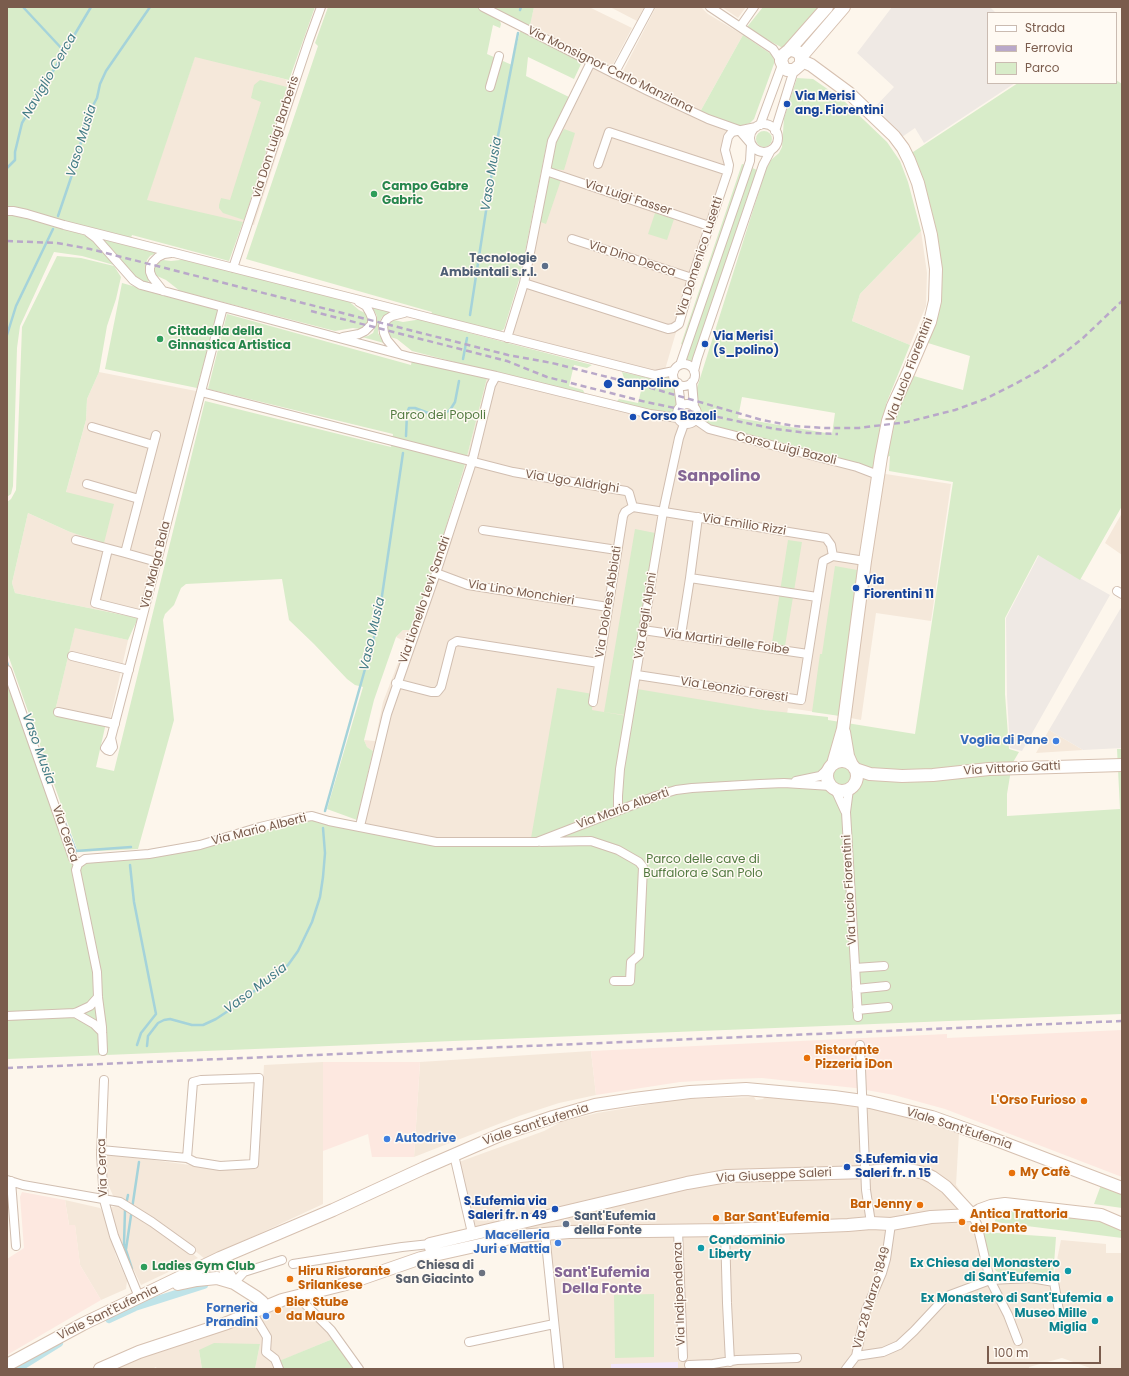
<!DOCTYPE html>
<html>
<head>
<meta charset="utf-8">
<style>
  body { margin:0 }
  #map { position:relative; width:1129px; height:1376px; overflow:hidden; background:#fdf6ec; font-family:Poppins,sans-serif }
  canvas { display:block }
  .frame { position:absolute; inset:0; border:8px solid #7a5c4d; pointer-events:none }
  .legend { position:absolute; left:987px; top:12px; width:130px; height:72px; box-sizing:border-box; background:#fffaf3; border:1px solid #cabbb1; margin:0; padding:5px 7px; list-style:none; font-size:12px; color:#7a5c4d }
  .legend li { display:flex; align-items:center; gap:8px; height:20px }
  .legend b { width:20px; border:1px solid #cabbb1 }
  .scale { position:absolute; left:987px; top:1346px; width:114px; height:18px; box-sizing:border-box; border:2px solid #7a5c4d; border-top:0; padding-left:5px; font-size:12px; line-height:14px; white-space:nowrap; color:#7a5c4d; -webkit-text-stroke:3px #fffaf3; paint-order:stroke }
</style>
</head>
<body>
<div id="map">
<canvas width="1129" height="1376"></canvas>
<div class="frame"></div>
<ul class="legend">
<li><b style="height:5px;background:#fff"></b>Strada</li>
<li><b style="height:5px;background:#b9a8c9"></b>Ferrovia</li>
<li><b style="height:11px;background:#d8ecc9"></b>Parco</li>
</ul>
<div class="scale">100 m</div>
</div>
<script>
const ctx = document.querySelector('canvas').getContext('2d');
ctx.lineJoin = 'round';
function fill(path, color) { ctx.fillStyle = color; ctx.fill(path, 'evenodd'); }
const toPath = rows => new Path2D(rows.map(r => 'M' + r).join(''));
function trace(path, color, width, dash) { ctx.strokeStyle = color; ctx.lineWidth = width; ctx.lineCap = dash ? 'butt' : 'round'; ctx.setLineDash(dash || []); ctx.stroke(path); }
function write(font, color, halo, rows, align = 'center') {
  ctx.font = font + ' Poppins,sans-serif'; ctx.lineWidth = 3; ctx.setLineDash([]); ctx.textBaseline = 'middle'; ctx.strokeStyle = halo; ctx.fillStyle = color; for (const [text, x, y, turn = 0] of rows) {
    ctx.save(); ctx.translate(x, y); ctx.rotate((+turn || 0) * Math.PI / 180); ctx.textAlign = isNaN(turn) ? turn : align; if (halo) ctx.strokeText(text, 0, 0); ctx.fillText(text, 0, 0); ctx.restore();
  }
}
fill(toPath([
  [534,7,589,7,632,28,611,68,530,24],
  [610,7,644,7,637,21],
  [656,7,701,7,708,14,743,35,700,112,622,73],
  [722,7,746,7,738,18],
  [195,56,300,83,254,225,146,201],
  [591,62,739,130,728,137,729,165,692,278,664,373,507,338,524,283,552,141],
  [921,231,927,273,926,306,910,345,852,321,860,294],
  [99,372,201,392,138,618,15,593,12,583,28,513,70,532,104,542,66,492,86,420,87,399],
  [487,378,678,418,684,424,688,425,693,423,696,420,879,473,951,484,931,621,876,613,861,720,830,714,788,708,787,714,634,690,627,727,532,842,436,842,360,826,362,821,357,820,373,751,367,747,364,740,375,741,383,702,406,642,396,637,403,630,410,630,432,572,464,468],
  [1122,513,1122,555,1105,543],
  [75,627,128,640,109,723,55,711],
  [1049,730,1083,750,1036,753],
  [591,1051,596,1095,559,1103,519,1116,414,1157,420,1062],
  [323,1062,323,1204,205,1259,173,1233,114,1198,108,1184,106,1155,110,1154,219,1169,254,1169,254,1166,258,1167,264,1065],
  [754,1097,756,1100,763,1099,765,1097,844,1101,906,1116,959,1133,956,1185,977,1215,991,1273,1053,1280,1061,1240,1106,1244,1106,1253,1122,1253,1122,1369,1093,1369,1062,1358,1029,1367,1029,1369,562,1369,542,1238,476,1243,459,1162,544,1131,561,1122,597,1113,682,1099],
  [65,1200,100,1208,103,1212,116,1256,127,1281,126,1289,101,1300,80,1265,75,1225,69,1225],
  [122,1205,177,1242,198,1258,141,1285,116,1233,111,1207],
  [295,1300,315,1316,335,1338,280,1361,283,1369,255,1369,260,1344,199,1350,202,1369,157,1369,156,1367,152,1369,106,1369,192,1338,194,1342,212,1332,259,1317,273,1309]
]), '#f5e8da');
fill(toPath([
  [1122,1030,1122,1177,945,1109,894,1095,855,1088,762,1078,732,1079,680,1082,596,1095,591,1051,947,1034,947,1038],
  [323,1062,420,1062,414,1157,372,1157,368,1134,323,1151],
  [22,1192,65,1200,69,1225,75,1225,80,1265,101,1300,7,1355,7,1259,24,1248,20,1197]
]), '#fde8e0');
fill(toPath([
  [892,7,990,7,996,13,988,13,988,83,1015,83,924,143,915,128,902,137,874,108,894,87,857,53],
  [1039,555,1110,595,1022,751,1010,748,1007,696,1006,618],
  [1122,606,1122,748,1083,750,1049,730]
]), '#efe9e4');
fill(toPath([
  [678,1362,678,1369,611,1369,611,1364]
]), '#f3e8fa');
fill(toPath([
  [7,7,315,7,289,80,195,57,147,200,243,222,229,261,132,235,131,238,66,229,84,235,92,239,114,265,82,256,54,252,20,326,17,348,13,486,11,494,7,497],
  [328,7,478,7,499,18,501,24,500,28,493,25,487,54,512,65,520,31,582,62,574,79,528,57,526,76,569,97,547,142,520,277,504,329,498,333,431,315,432,312,246,259,318,46,315,43],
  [483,7,534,7,529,30],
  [763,7,822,7,785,47,781,47,747,29,747,27],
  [743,35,771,54,775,61,754,119,750,123,743,125,736,125,700,112],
  [797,78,813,79,842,99,887,142,900,161,908,182,921,231,860,294,852,321,910,345,886,404,899,408,914,376,963,390,970,356,928,343,940,305,940,290,910,154,1018,83,1116,83,1116,80,1122,84,1122,506,1080,580,1038,555,1005,618,1005,694,1009,749,1019,752,1012,764,1007,794,1007,816,1120,809,1117,749,1122,749,1122,1014,7,1059,7,677,72,861,147,856,312,818,360,830,436,846,530,844,557,688,593,694,592,710,633,717,637,689,763,710,828,717,828,720,915,734,953,482,889,471,890,456,883,458,878,474,708,428,702,418,697,402,696,391,766,169,771,160,779,153,782,147,784,118],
  [742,397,835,413,832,434,738,418],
  [260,80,287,87,244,220,223,213,219,208,219,205,221,198,230,200,261,102,251,98,254,85],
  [564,129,575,133,564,170,551,169,556,142],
  '756 139a8 8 0 1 1 16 0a8 8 0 1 1-16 0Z',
  [742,164,746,165,684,346,681,344],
  [750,167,757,170,693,362,684,360],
  [548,177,561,180,546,224,538,221],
  [655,213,674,219,667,240,648,234],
  [98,236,160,251,150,256,147,260,145,271,149,281,148,282,141,282,133,276,113,250],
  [57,256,81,258,114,266,121,277,116,299,107,326,99,372,87,399,86,420,66,492,114,504,104,543,70,532,28,513,12,583,15,593,138,618,128,640,75,628,55,711,106,723,96,767,114,771,205,401,391,447,393,434,208,389,227,314,411,365,412,360,487,378,464,468,432,572,410,630,403,630,396,637,374,700,364,740,367,747,373,751,357,820,327,809,363,687,355,685,347,679,314,644,289,620,282,579,186,584,181,588,174,605,165,614,163,620,174,720,138,849,78,852,7,652,7,502,11,499,16,490,22,327],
  [189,259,345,298,359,310,365,313,369,318,368,323,366,327,360,329,353,328,335,331,180,291,166,280,157,276,153,272,156,264,163,260,171,261],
  [122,283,218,310,197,388,105,369],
  [372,306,393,311,386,314,382,317,378,325,378,333,384,343,362,337,368,336,373,333,376,325,377,316],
  [422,319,458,330,592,365,587,368,574,365,569,386,583,390,586,396,412,351,397,339,390,337,386,331,386,326,394,320,403,322],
  [622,372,649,378,669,375,671,380,677,391,677,403,671,414,653,413,615,403,619,399,638,403,643,383,624,378],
  [635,529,655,533,625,715,604,712],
  [788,540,802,542,785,646,772,643],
  [835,566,857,570,840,716,812,712,820,654,822,654],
  [1101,1185,1122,1194,1122,1208,1094,1204],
  [1006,1209,1089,1218,1112,1223,1122,1230,1122,1238,995,1222,996,1210],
  [982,1232,1056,1237,1053,1278,1020,1273,1005,1275,996,1271,992,1266],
  [654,1294,654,1357,615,1358,614,1295],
  [335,1338,353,1369,283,1369,279,1361],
  [214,1343,260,1344,255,1369,202,1369,199,1350]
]), '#d8ecc9');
trace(toPath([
  [23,7,64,51],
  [520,10,521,7],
  [7,168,15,160,15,152,22,123,91,7],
  [58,216,78,157,84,126,89,113,97,98,100,84,106,71,150,7],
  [470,315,496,146,518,33],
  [7,335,16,306,53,229],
  [463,359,467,338],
  [406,436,407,413,409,408,415,408,431,414,443,414,450,410,455,402,459,381],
  [7,662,9,669],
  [59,807,76,851,131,847],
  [325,811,378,623,403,453],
  [130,865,134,902,156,1014,141,1033,137,1045],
  [147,1046,148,1036,158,1023,164,1020,170,1019,192,1025,203,1025,216,1019,231,1009,288,965,298,951,312,922,320,897,323,877,325,853,323,828],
  [128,1195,125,1210,124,1244,132,1269],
  [126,1249,139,1162]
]), '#a5d3da', 2.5);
trace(toPath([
  [109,1319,135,1307,204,1285],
  [17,1369,59,1343]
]), '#bfe3e8', 8);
const street = toPath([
  [483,7,648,91,708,119,739,130,751,144,750,161,680,365],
  [710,7,773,49,781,61],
  [740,27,754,7],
  [614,74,650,7],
  [490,87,499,56],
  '750 138a14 14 0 1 1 28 0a14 14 0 1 1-28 0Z',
  [760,125,782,65],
  [775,131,794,70],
  [598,164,609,132,728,171],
  [546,171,709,226],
  [7,211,13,211,27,214,64,225,655,375,674,371],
  [88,232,96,238,133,280,141,285,410,357,496,376,650,414,678,418],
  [572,239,692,278],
  [233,268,309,40,321,7],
  [524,283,668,329,673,328,679,324,692,278,728,171,729,165,725,150,728,137,732,132,756,127],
  [163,291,152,277,150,272,150,267,153,262,158,257,164,254,171,253],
  [343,337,359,334,365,331,372,324,372,318,370,313,366,306,359,302],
  [507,338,524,283,552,141,591,62],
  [398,353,387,340,384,333,383,326,387,319,392,316,404,313],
  '673 375a11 11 0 1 1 22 0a11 11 0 1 1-22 0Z',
  [694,371,697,359,763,165,771,150],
  [692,382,694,406],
  [678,383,681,407],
  [201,392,513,472,626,491,629,493,633,507,826,538,831,545,833,556],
  '677 414a10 10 0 1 1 20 0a10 10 0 1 1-20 0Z',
  [696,420,709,429,857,467,878,475],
  [92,427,153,445],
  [156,435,125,553,157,562],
  [87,484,139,499],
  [483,530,617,550],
  [76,540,125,553],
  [108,549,95,603,143,615],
  [436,573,468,585,608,607],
  [690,578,698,517],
  [1117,591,1122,594],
  [643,630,808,654],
  [681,635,690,578,817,597],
  [72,656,129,670],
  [7,670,73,858,78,864,76,870,97,972,98,997,102,1027,103,1051],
  [637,675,801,700,823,561,833,556,865,561],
  [396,683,431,692,437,692,441,687,452,644,457,641,599,663],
  [593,702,623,516,625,512,633,507],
  [58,712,115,724],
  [111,738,113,747,110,751,107,750,105,748,111,738,223,307],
  [796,781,820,776,830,767],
  [835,789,845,811],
  [849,789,846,812,858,1017],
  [618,810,618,796,620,769,663,512,679,438,684,424],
  [360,826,387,714,436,573,472,462,491,385,496,376],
  [541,842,591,841,618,850,639,862,643,867,639,955,631,962,630,981,614,981],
  [78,864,85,859,149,854,200,845,260,827,298,818,312,816,329,821,436,842,537,842,656,796,676,790,692,788,760,784,784,783,831,786],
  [855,968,884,966],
  [856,989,886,986],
  [857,1010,888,1007],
  [75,1013,94,1024,102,1032],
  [7,1016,75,1013,90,1006,98,997],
  [860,1045,866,1190,871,1223],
  [104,1080,101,1155,104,1200,114,1236,139,1297],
  [101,1150,187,1158,195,1162,220,1166,254,1164,259,1078,201,1080,193,1082,187,1158],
  [454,1155,472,1233],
  [7,1180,23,1185,120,1202,152,1222,191,1250],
  [11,1181,16,1246],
  [972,1215,977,1224,990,1280,1008,1315,1018,1341],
  [725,1230,727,1303,730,1362],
  [678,1231,683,1357],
  [545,1233,559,1369],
  [293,1264,402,1247,430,1244],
  [234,1283,244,1272,282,1260],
  [300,1296,302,1301,331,1330,359,1369],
  [252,1312,267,1337,266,1352,275,1359,279,1369],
  [469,1342,554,1324],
  [856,1356,883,1352,899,1345,914,1331,942,1301,950,1295,990,1280,1031,1278,1054,1282,1059,1311],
  [689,1365,713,1364,737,1360,797,1358],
  [846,1369,856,1356,866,1310,882,1273,886,1259,891,1224]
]);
const secondary = toPath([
  [789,50,792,50,798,52,801,57,801,64,794,70,787,70,784,68,781,61,783,55,789,50,827,7],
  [801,57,844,7],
  [802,61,811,65,849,93,894,136,903,148,909,160,918,183,931,235,936,269,935,301,930,322,909,371,893,406,888,421,881,457,865,561,843,729,833,764],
  [844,732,848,756,852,765],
  '827 776a15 15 0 1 1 30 0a15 15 0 1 1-30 0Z',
  [855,769,870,774,902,776,933,775,989,769,1122,765],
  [433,1255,430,1244,687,1183,727,1176,866,1172,899,1169,910,1170,924,1173,932,1177,946,1187,972,1215],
  [220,1258,225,1269,234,1283],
  [178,1284,197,1280,217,1278,234,1283,256,1297,262,1302,264,1307],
  [7,1365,83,1324,220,1258,333,1210,424,1168,500,1135,553,1117,595,1105,634,1099,690,1092,746,1089,834,1097,870,1102,932,1117,991,1138,1122,1188],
  [100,1369,139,1352,227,1323,282,1300,346,1284,421,1258,520,1236,569,1232,725,1230,848,1225,871,1223,891,1224,931,1217,972,1215,980,1210,991,1206,1005,1204,1101,1215,1122,1224]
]);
trace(street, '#d1beb0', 10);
trace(secondary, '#d6c0b0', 14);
trace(street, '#fff', 8);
trace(secondary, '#fff', 12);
trace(toPath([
  [7,241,57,243,90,249,508,355,552,363,651,388,762,420,794,426,826,428,859,428,907,422,955,410,985,399,1015,384,1042,369,1063,354,1083,338,1122,301],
  [311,311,507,361,547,377,646,402,775,429,808,433,838,434],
  [7,1068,1122,1021]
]), '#b9a8c9', 2.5, [6, 4]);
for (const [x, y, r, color] of [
  [787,104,4,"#1a4fb4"],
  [374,194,4,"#2e9e5b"],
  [545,266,4,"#5c6f8a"],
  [160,339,4,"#2e9e5b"],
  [705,344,4,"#1a4fb4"],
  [608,384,5,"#1a4fb4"],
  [633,417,4,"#1a4fb4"],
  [856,588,4,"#1a4fb4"],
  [1056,741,4,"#3f7fe0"],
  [807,1058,4,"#e8710a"],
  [1084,1101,4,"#e8710a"],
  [387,1139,4,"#3f7fe0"],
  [847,1167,4,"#1a4fb4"],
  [1012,1173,4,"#e8710a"],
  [920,1205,4,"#e8710a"],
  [555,1209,4,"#1a4fb4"],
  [716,1218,4,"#e8710a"],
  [962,1222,4,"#e8710a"],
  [566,1224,4,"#5c6f8a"],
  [558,1243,4,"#3f7fe0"],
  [701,1248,4,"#0f9aa8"],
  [144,1267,4,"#2e9e5b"],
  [1068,1271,4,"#0f9aa8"],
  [482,1273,4,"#6b7280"],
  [290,1279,4,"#e8710a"],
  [1110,1299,4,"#0f9aa8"],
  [278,1310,4,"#e8710a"],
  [266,1316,4,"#3f7fe0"],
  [1095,1321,4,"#0f9aa8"]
]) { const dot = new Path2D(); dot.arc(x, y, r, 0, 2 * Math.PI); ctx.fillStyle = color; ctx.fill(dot); trace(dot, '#fffaf3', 1.5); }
write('12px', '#7a5c4d', '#fffaf3', [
  ["Via Monsignor Carlo Manziana",610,70,26],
  ["via Don Luigi Barberis",276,137,-72],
  ["Via Luigi Fasser",628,198,18],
  ["Via Domenico Lusetti",700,257,-72],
  ["Via Dino Decca",632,259,18],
  ["Via Lucio Fiorentini",910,370,-69],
  ["Corso Luigi Bazoli",786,449,14],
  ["Via Ugo Aldrighi",572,482,9],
  ["Via Emilio Rizzi",744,525,9],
  ["Via Malga Bala",156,565,-76],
  ["Via Lino Monchieri",521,593,9],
  ["Via Lionello Levi Sandri",425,600,-71],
  ["Via Dolores Abbiati",609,602,-81],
  ["Via degli Alpini",646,616,-81],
  ["Via Martiri delle Foibe",726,642,8],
  ["Via Leonzio Foresti",734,690,9],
  ["Via Vittorio Gatti",1012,769,-3],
  ["Via Mario Alberti",623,809,-20],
  ["Via Mario Alberti",259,830,-14],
  ["Via Cerca",65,834,71],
  ["Via Lucio Fiorentini",850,890,-93],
  ["Viale Sant'Eufemia",536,1125,-18],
  ["Viale Sant'Eufemia",959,1129,18],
  ["Via Cerca",103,1168,-92],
  ["Via Giuseppe Saleri",774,1176,-3],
  ["Via Indipendenza",680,1294,-92],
  ["Via 28 Marzo 1849",872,1298,-74],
  ["Viale Sant'Eufemia",108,1313,-26]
]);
write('bold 12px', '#164399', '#fffaf3', [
  ["Via Merisi",795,97],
  ["ang. Fiorentini",795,111],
  ["Via Merisi",713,337],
  ["(s_polino)",713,351],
  ["Sanpolino",617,384],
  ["Corso Bazoli",641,417],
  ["Via",864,581],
  ["Fiorentini 11",864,595],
  ["S.Eufemia via",855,1160],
  ["Saleri fr. n 15",855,1174],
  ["S.Eufemia via",547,1202,"right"],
  ["Saleri fr. n 49",547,1216,"right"]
], 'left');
write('bold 12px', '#27864d', '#fffaf3', [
  ["Campo Gabre",382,187],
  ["Gabric",382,201],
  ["Cittadella della",168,332],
  ["Ginnastica Artistica",168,346],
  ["Ladies Gym Club",152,1267]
], 'left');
write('bold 12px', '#4e5e75', '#fffaf3', [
  ["Tecnologie",537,259],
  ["Ambientali s.r.l.",537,273],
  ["Sant'Eufemia",574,1217,"left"],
  ["della Fonte",574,1231,"left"]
], 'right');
write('12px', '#537a41', '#fffaf3', [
  ["Parco dei Popoli",438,416],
  ["Parco delle cave di",703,860],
  ["Buffalora e San Polo",703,874]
]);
write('bold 12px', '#366cbe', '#fffaf3', [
  ["Voglia di Pane",1048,741],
  ["Autodrive",395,1139,"left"],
  ["Macelleria",550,1236],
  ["Juri e Mattia",550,1250],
  ["Forneria",258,1309],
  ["Prandini",258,1323]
], 'right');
write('bold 12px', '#c56008', '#fffaf3', [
  ["Ristorante",815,1051],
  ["Pizzeria iDon",815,1065],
  ["L'Orso Furioso",1076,1101,"right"],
  ["My Cafè",1020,1173],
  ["Bar Jenny",912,1205,"right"],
  ["Antica Trattoria",970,1215],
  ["del Ponte",970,1229],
  ["Bar Sant'Eufemia",724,1218],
  ["Hiru Ristorante",298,1272],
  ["Srilankese",298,1286],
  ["Bier Stube",286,1303],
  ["da Mauro",286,1317]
], 'left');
write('bold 12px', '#0d838f', '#fffaf3', [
  ["Condominio",709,1241,"left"],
  ["Liberty",709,1255,"left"],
  ["Ex Chiesa del Monastero",1060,1264],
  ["di Sant'Eufemia",1060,1278],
  ["Ex Monastero di Sant'Eufemia",1102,1299],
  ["Museo Mille",1087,1314],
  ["Miglia",1087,1328]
], 'right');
write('bold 12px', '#5b616d', '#fffaf3', [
  ["Chiesa di",474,1266],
  ["San Giacinto",474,1280]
], 'right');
write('italic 13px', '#437c86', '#fffaf3', [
  ["Naviglio Cerca",50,76,-60],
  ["Vaso Musia",82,141,-73],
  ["Vaso Musia",492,174,-81],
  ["Vaso Musia",373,634,-77],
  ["Vaso Musia",38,749,70],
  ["Vaso Musia",256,989,-37]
]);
write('bold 14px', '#846695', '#fffaf3', [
  ["Sant'Eufemia",602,1273],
  ["Della Fonte",602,1289]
]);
write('bold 16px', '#846695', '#fffaf3', [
  ["Sanpolino",719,477]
]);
</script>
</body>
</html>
